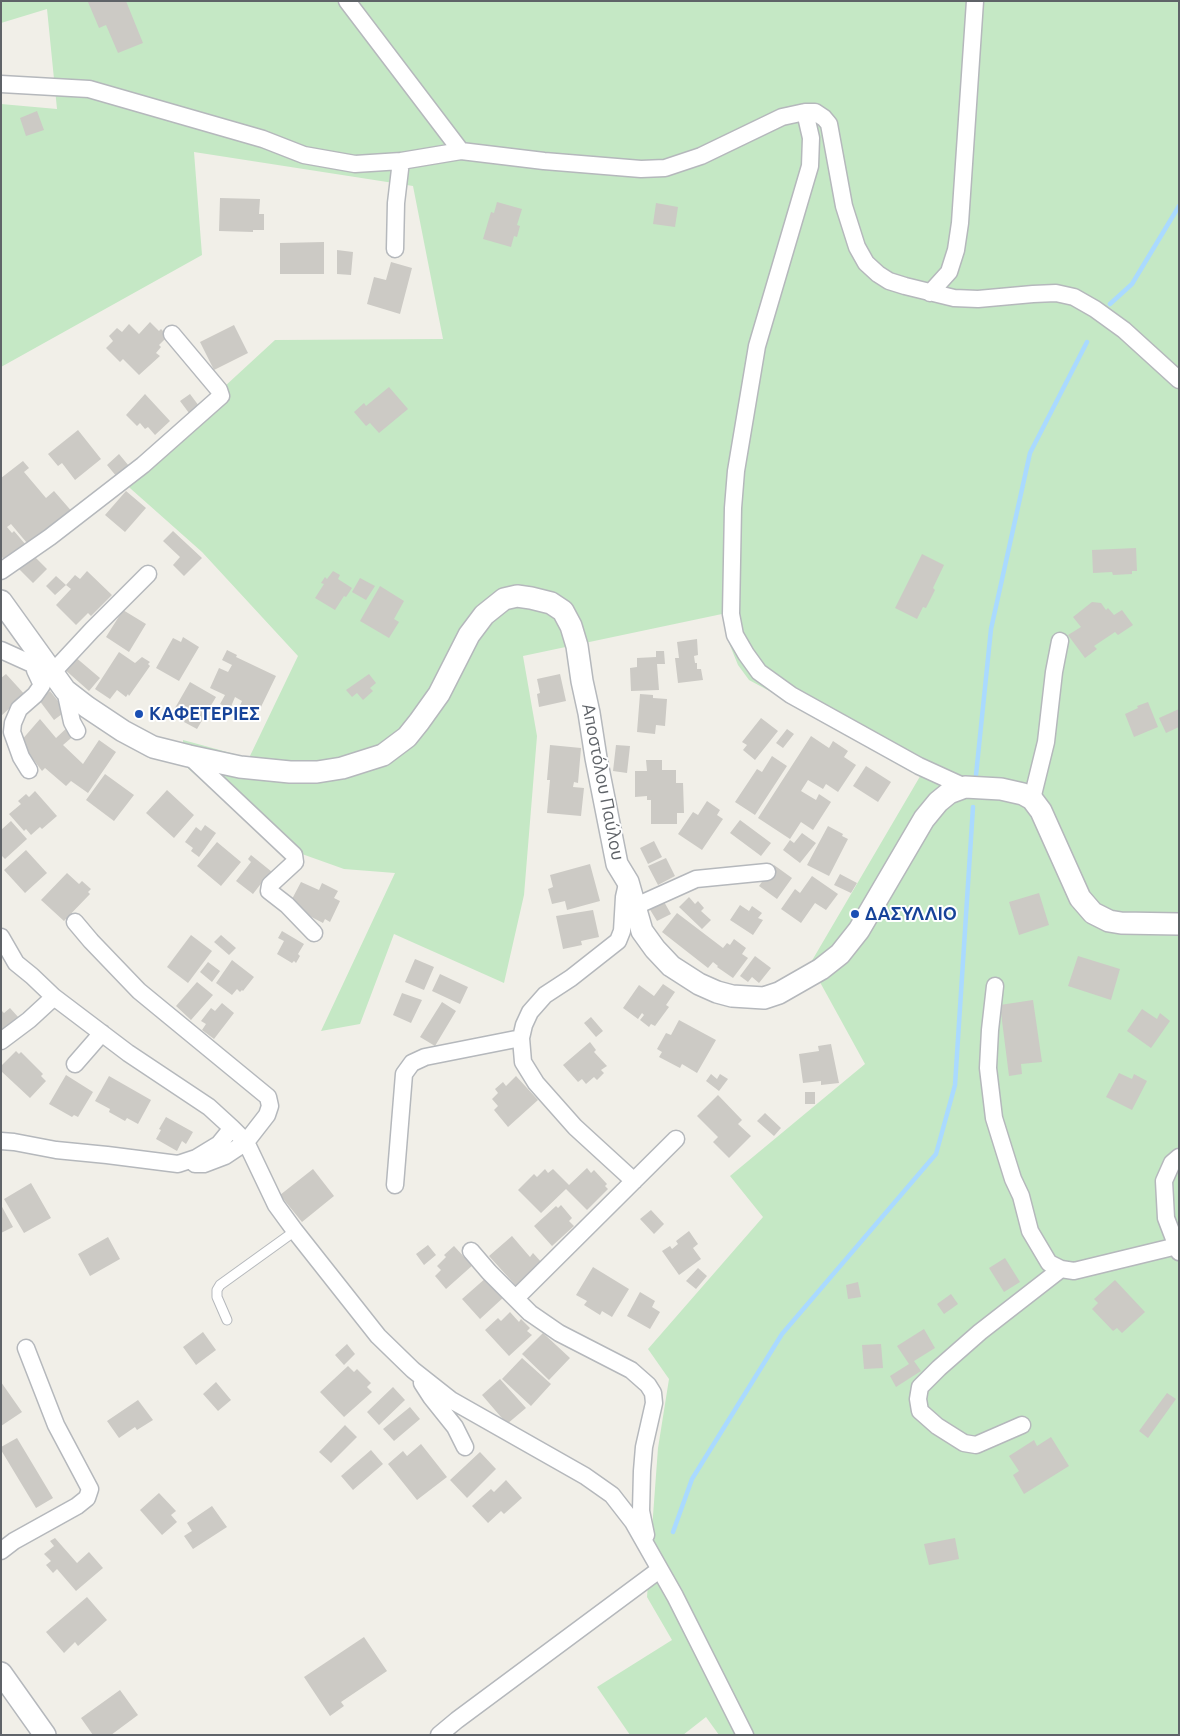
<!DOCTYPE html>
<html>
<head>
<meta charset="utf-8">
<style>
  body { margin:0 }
  #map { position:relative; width:1180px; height:1736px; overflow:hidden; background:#f1efe8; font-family:Ubuntu,sans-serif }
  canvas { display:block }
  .frame { position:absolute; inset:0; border:2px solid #5f6368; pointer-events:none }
</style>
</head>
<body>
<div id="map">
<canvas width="1180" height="1736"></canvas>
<div class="frame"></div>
</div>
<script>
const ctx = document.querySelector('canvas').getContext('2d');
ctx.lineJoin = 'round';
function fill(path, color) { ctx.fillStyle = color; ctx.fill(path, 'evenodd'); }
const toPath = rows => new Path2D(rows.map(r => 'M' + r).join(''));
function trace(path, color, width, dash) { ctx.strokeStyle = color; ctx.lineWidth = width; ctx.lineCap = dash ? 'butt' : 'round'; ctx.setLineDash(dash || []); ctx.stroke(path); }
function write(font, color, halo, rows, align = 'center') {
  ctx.font = font + ' Ubuntu,sans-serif'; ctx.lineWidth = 4; ctx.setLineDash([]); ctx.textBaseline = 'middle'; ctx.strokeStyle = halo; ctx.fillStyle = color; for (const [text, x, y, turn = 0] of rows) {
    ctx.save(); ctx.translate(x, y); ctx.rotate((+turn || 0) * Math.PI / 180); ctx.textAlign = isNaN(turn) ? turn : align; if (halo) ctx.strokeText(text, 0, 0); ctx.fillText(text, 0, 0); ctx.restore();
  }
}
fill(toPath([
  [1,1,1179,1,1179,1735,719,1735,706,1717,683,1735,630,1735,597,1687,672,1640,647,1597,658,1448,669,1379,648,1349,763,1217,730,1176,865,1064,810,964,922,773,749,680,738,665,727,638,722,614,523,656,537,736,524,895,504,983,394,934,360,1024,321,1031,395,873,344,869,274,844,183,764,183,740,249,758,298,656,202,552,122,481,275,340,443,339,413,186,194,152,202,255,1,367,1,104,57,109,47,9,1,23]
]), '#c5e8c5');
trace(toPath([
  [1110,304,1132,284,1179,206],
  [976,775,991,629,1030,453,1087,342],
  [673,1532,692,1479,782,1334,936,1154,955,1085,973,807]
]), '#aadaff', 4.5);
fill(toPath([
  [126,1,143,43,118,53,106,25,99,28,88,2],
  [37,111,44,130,26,136,20,118],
  [220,198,260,199,259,214,264,214,264,230,253,230,253,232,219,231],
  [497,202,522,209,517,225,520,226,517,237,514,236,511,247,483,239,491,212,494,213],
  [656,203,678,207,675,227,653,224],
  [324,242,324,274,280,274,280,243],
  [337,250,353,252,351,275,337,274],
  [391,262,412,268,400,314,367,304,374,277,386,280],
  [150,322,159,331,161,329,168,336,159,345,161,347,156,353,160,356,139,375,123,359,120,362,106,348,113,341,109,336,117,328,122,332,129,324,139,334],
  [234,325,248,353,214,370,200,342],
  [389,387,408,409,379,433,370,423,366,426,354,412,364,403,366,406],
  [145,394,170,421,155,435,148,427,145,429,140,423,137,426,126,415],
  [190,394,199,406,189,413,180,401],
  [78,430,101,459,75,480,62,463,58,466,48,454],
  [119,454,129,466,117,477,107,465],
  [23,461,29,468,24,472,46,498,54,491,74,514,32,549,11,524,7,527,12,533,14,531,26,545,6,562,1,556,1,478],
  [126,491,146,508,125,532,105,515],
  [173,531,202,558,184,576,173,565,180,557,163,541],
  [1136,548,1137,571,1132,571,1132,574,1113,575,1112,572,1093,573,1092,550],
  [32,554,47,569,33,583,18,568],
  [922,554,944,565,933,588,935,590,926,608,923,607,917,619,895,608],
  [87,571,112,595,91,616,88,613,76,625,56,605,71,589,66,585,75,575,80,579],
  [333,571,340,575,338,579,352,588,346,597,344,596,335,610,315,598,324,584,321,583,325,577,327,579],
  [56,576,66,585,55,595,46,586],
  [360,578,375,586,366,600,352,592],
  [380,586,404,601,394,619,399,622,389,638,360,621],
  [1092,602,1101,603,1106,610,1108,608,1114,615,1122,610,1133,625,1118,635,1115,632,1094,646,1097,649,1085,658,1068,635,1081,627,1073,617],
  [123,610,146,624,129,652,106,637],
  [183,637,199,647,179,681,156,668,173,638,181,642],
  [697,639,698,655,694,656,695,663,697,663,697,669,701,669,703,680,678,683,675,658,679,658,677,642],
  [227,650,237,655,236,657,276,676,259,711,251,708,247,717,237,712,242,701,235,697,230,709,220,704,225,695,210,688,219,668,228,672,232,665,222,660],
  [656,651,664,651,665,664,657,664,659,690,631,691,630,668,637,667,637,658,656,657],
  [119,652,135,663,142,657,150,662,148,664,150,666,129,696,128,694,126,697,117,690,110,699,95,689],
  [74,656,100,678,89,691,63,668],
  [6,674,27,697,12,706,1,716,1,678],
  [369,674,376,683,370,688,373,691,363,700,357,693,352,697,346,690],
  [560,674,566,701,539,707,537,694,540,693,537,679],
  [190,682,216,697,197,729,171,715],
  [50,691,66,711,54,720,39,700],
  [640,694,653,695,653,698,667,699,665,726,656,725,655,734,637,732],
  [1148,702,1158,727,1134,737,1125,714,1138,708,1137,706],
  [1179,709,1179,727,1166,733,1159,718],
  [761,718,778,731,755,760,743,750,747,745,742,742],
  [40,719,56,738,70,725,77,733,63,745,83,764,99,740,116,752,88,793,71,781,66,786,45,768,42,771,20,742],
  [787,729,794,734,783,748,776,743],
  [811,736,829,748,833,741,848,751,844,757,856,765,838,792,826,784,823,789,808,780,801,791,816,800,819,794,831,802,813,830,801,822,790,839,758,818],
  [550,745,581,748,578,783,574,782,573,787,584,788,581,816,547,813,550,780,547,780],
  [616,745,630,746,627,773,613,771],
  [772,756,787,766,755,815,735,802,757,769,762,772],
  [646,760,662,760,662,770,676,770,676,783,683,783,684,813,677,813,677,824,651,824,651,800,647,800,647,796,635,797,635,771,647,771],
  [866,766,891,782,878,802,853,786],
  [105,774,134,795,114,821,86,800],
  [167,790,194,815,174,838,146,813],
  [35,791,57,816,42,829,40,827,31,835,26,829,24,831,9,814,21,804,18,801,26,794,29,797],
  [707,801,720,810,717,815,723,819,702,850,678,834,693,812,698,815],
  [740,820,771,843,761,856,730,833],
  [11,821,27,839,5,859,1,855,1,830],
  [205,825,216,833,199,857,191,851,193,848,185,842,196,827,201,831],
  [828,826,843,834,842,836,848,839,829,876,807,865],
  [802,833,816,843,800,863,783,850,790,840,794,843],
  [654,841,662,857,648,864,640,848],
  [217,842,241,862,221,886,197,866],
  [26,850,47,873,25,893,4,870],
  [251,855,272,872,267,878,266,877,253,894,236,881,251,862,248,859],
  [666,858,675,876,658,885,648,866],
  [590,864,600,901,567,910,565,901,552,904,548,889,553,887,550,875],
  [774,865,792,878,777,899,759,886],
  [67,873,79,884,82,881,91,889,88,892,90,894,64,921,41,900],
  [840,874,857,883,851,893,834,885],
  [812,876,838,894,826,910,815,903,801,923,781,909,795,889,800,893],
  [301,882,319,890,322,883,338,891,334,898,340,901,330,922,325,919,323,923,298,910,300,906,291,901],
  [1039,893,1049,925,1019,935,1009,902],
  [689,897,695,904,698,901,704,908,701,911,711,920,702,929,679,907],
  [663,900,671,914,657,921,649,908],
  [740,905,749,911,752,906,762,913,758,918,763,920,753,935,730,920],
  [593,910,599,937,581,941,582,945,563,949,556,916],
  [677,913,723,948,727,943,730,945,734,939,746,948,742,954,748,958,733,978,717,967,718,966,713,962,708,968,662,932],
  [282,931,304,944,298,954,300,956,296,963,294,961,292,963,277,954,284,941,278,938],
  [191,935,212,951,188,983,167,967],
  [221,935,236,948,229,955,214,942],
  [755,956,771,968,759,983,752,977,748,982,740,976],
  [1078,956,1120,969,1111,1000,1068,986],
  [415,959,434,967,424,990,405,982],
  [232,960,254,977,243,991,242,990,240,992,237,989,232,995,216,983],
  [208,962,220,971,212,982,200,972],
  [440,974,468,987,460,1004,432,991],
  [197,982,213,995,191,1020,176,1006],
  [663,984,675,992,666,1005,669,1007,655,1026,651,1024,649,1027,640,1020,644,1015,642,1013,638,1019,623,1008,639,985,654,996],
  [402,993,422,1000,411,1023,393,1015],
  [1033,1000,1042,1062,1021,1064,1022,1074,1009,1076,1000,1005],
  [442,1002,456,1011,435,1046,420,1037],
  [222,1003,234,1013,214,1039,202,1030,206,1024,201,1021,211,1008,215,1011],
  [10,1008,19,1018,1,1034,1,1010,4,1013],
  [1142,1009,1157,1019,1160,1013,1170,1021,1151,1048,1127,1031],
  [591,1017,603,1031,596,1037,584,1023],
  [679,1020,716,1040,697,1073,682,1064,680,1068,659,1057,662,1052,657,1049,666,1033,671,1035],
  [590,1042,596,1050,594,1052,607,1066,601,1070,604,1073,597,1080,594,1077,586,1084,582,1079,578,1082,563,1065],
  [831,1044,839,1083,821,1085,821,1081,803,1083,799,1054,819,1051,818,1046],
  [16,1051,19,1054,21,1052,43,1074,41,1076,46,1081,30,1098,1,1071,1,1066],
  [1119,1073,1132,1079,1134,1074,1147,1081,1132,1110,1106,1097],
  [711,1074,717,1079,720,1074,728,1079,719,1091,706,1081],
  [66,1075,93,1092,78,1117,74,1115,72,1117,49,1104],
  [109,1076,151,1100,138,1124,127,1118,125,1121,109,1112,110,1109,95,1101],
  [516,1076,538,1100,508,1127,494,1110,498,1106,492,1099,498,1093,495,1089,503,1082,506,1086],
  [805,1092,815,1092,815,1104,805,1104],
  [718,1095,742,1120,738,1124,751,1136,729,1158,713,1142,718,1137,697,1116],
  [765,1113,781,1128,774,1136,757,1121],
  [166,1117,193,1132,186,1144,182,1141,177,1151,156,1139,161,1130,159,1129],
  [587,1168,591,1173,594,1170,607,1184,605,1186,608,1189,587,1210,566,1189,541,1213,518,1190,534,1174,537,1177,545,1169,548,1173,553,1169,569,1185],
  [313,1169,334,1196,302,1222,280,1195],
  [31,1183,51,1218,24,1233,4,1199],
  [1,1205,13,1227,1,1233],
  [561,1205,572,1218,569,1221,574,1226,552,1246,534,1226,556,1206,558,1208],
  [651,1210,664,1224,654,1234,640,1219],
  [689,1231,698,1244,693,1248,701,1259,679,1275,662,1251,670,1246,672,1249,678,1244,676,1241],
  [512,1236,530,1257,533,1253,543,1264,517,1287,489,1256],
  [108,1237,120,1259,90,1276,78,1254],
  [428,1245,436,1255,424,1265,416,1254],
  [454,1246,466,1259,468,1257,474,1264,446,1289,435,1276,441,1270,437,1266,446,1257,444,1255],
  [1005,1258,1020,1282,1004,1292,989,1268],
  [593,1267,629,1289,612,1317,602,1311,600,1315,584,1305,587,1301,576,1295],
  [698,1268,707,1276,696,1289,686,1281],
  [487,1277,505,1296,480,1319,462,1299],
  [1115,1280,1145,1312,1122,1333,1117,1328,1113,1331,1092,1309,1098,1303,1094,1299],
  [858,1282,861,1297,848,1299,846,1285],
  [640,1292,655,1301,652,1307,660,1312,650,1329,627,1316],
  [951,1294,958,1304,944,1314,937,1304],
  [510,1312,519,1322,521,1319,530,1328,527,1331,532,1335,509,1356,485,1330,498,1318,501,1321],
  [924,1329,935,1348,914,1361,921,1371,896,1387,890,1376,909,1364,897,1346],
  [203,1332,216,1350,196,1365,183,1347],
  [543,1333,570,1358,549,1380,522,1354],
  [347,1344,355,1354,344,1365,335,1355],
  [881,1344,883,1368,864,1369,862,1345],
  [522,1358,551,1384,531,1406,502,1379],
  [348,1366,354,1372,357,1369,371,1383,367,1387,372,1392,344,1417,320,1392],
  [500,1379,526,1408,507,1424,482,1395],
  [1,1382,22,1412,1,1426],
  [216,1382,231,1400,218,1411,203,1394],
  [393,1387,405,1400,379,1425,367,1412],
  [1167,1393,1176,1399,1148,1438,1139,1431],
  [138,1400,153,1420,137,1430,135,1427,119,1438,107,1421],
  [410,1407,420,1419,394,1441,383,1429],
  [345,1425,357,1437,331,1463,319,1452],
  [1051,1437,1069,1466,1024,1494,1013,1475,1019,1471,1009,1456,1034,1440,1037,1446],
  [17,1438,53,1498,36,1508,1,1450,1,1447],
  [421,1444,447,1477,417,1500,388,1464,403,1451,407,1456],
  [371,1450,383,1464,353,1490,341,1476],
  [480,1452,496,1469,467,1498,450,1480],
  [506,1480,522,1498,504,1514,501,1511,488,1523,472,1506,491,1489,494,1492],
  [159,1493,176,1511,171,1515,177,1522,162,1535,140,1510],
  [212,1506,227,1527,193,1549,184,1536,192,1531,187,1523],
  [55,1538,77,1563,89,1552,103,1568,76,1591,57,1569,53,1573,46,1565,51,1561,44,1554,54,1546,50,1541],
  [955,1538,959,1559,929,1565,924,1544],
  [87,1597,107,1620,78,1646,75,1642,64,1653,46,1632],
  [364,1637,387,1671,341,1702,344,1706,330,1716,304,1677],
  [120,1690,138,1715,111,1735,93,1735,81,1718]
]), '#cccac5');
const service = toPath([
  [227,1320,217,1297,217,1290,220,1285,295,1231]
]);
const minor = toPath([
  [347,1,461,151],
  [1,84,89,89,263,139,304,155,355,164,401,161,461,151,544,161,641,169,665,168,701,156,782,117,805,112,815,112,824,118,829,124,844,206,857,247,866,263,878,274,889,281,905,286,954,298,978,299,1033,294,1056,293,1074,297,1095,309,1124,330,1179,380],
  [805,112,811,138,810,166,757,346,736,471,733,508,731,614,735,635,746,654,759,672,791,695,919,766,965,787],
  [395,249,396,203,401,161],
  [930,293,949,272,956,250,960,223,975,1],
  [1,571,50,537,143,465,221,396,219,390,172,334],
  [1,650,52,673,92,630,148,574],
  [65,690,72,722,77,731],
  [189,756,294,855,295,862,270,885,269,891,287,905,314,933],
  [29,770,21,757,12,732,13,723,19,709,35,695,42,685,35,670,36,660],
  [1032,799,1046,742,1054,672,1060,641],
  [627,884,624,897,622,931,618,941,571,978,545,995,530,1012,524,1025,521,1038,523,1062,536,1083,575,1127,634,1181],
  [636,906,696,879,767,872],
  [75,922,91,941,139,991,268,1097,270,1106,267,1115,246,1142,225,1156,204,1164,195,1164],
  [1,937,16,963,32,976,54,997,128,1053,209,1107,232,1128,219,1144,196,1158,178,1164,107,1155,56,1150,14,1142,1,1141],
  [995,986,990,1030,988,1068,994,1118,1013,1179,1021,1196,1030,1231,1049,1263,1061,1269,1074,1271,1177,1246],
  [1,1041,29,1020,54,997],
  [75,1064,102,1033],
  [232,1128,246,1142,276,1205,295,1231,378,1336,413,1370,451,1400,585,1476,612,1495,633,1522,675,1596,745,1735],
  [1179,1157,1172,1163,1164,1181,1166,1218,1179,1252],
  [395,1185,404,1074,412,1063,425,1057,521,1038],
  [471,1251,489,1272,530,1313,559,1333,631,1370,648,1385,653,1393,654,1403,644,1447,642,1471,641,1511,646,1535],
  [516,1298,676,1139],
  [422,1383,431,1397,455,1427,465,1447],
  [1022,1425,976,1445,964,1443,937,1426,920,1411,918,1399,920,1387,939,1368,980,1332,1061,1269],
  [1,1551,14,1541,77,1506,87,1498,90,1489,56,1425,26,1348],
  [439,1735,457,1720,659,1570]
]);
const tertiary = toPath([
  [1,601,65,690,87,707,123,731,153,747,189,756,240,767,290,772,317,772,342,768,383,755,407,737,419,722,439,694,469,635,484,615,504,599,517,596,531,598,551,603,563,611,571,626,577,646,582,681,589,713,596,758,617,864,628,882,642,931,655,949,671,966,699,984,717,992,732,996,764,998,779,993,821,969,840,954,859,930,924,819,938,802,949,793,965,787,1001,789,1023,794,1032,799,1041,811,1080,898,1093,913,1109,921,1121,923,1179,924],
  [1,1673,45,1735]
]);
trace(service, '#b5b8bc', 11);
trace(minor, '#b5b8bc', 19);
trace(tertiary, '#b5b8bc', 24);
trace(service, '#fff', 9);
trace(minor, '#fff', 16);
trace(tertiary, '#fff', 21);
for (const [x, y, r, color] of [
  [139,714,5,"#1a4fb4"],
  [855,914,5,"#1a4fb4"]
]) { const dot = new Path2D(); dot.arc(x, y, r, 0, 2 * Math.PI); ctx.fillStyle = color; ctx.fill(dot); trace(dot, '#fff', 2); }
write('bold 18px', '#164399', '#fff', [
  ["ΚΑΦΕΤΕΡΙΕΣ",149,714],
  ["ΔΑΣΥΛΛΙΟ",865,914]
], 'left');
write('18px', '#5f6368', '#fff', [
  ["Αποστόλου Παύλου",603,782,79]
]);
</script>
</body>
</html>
